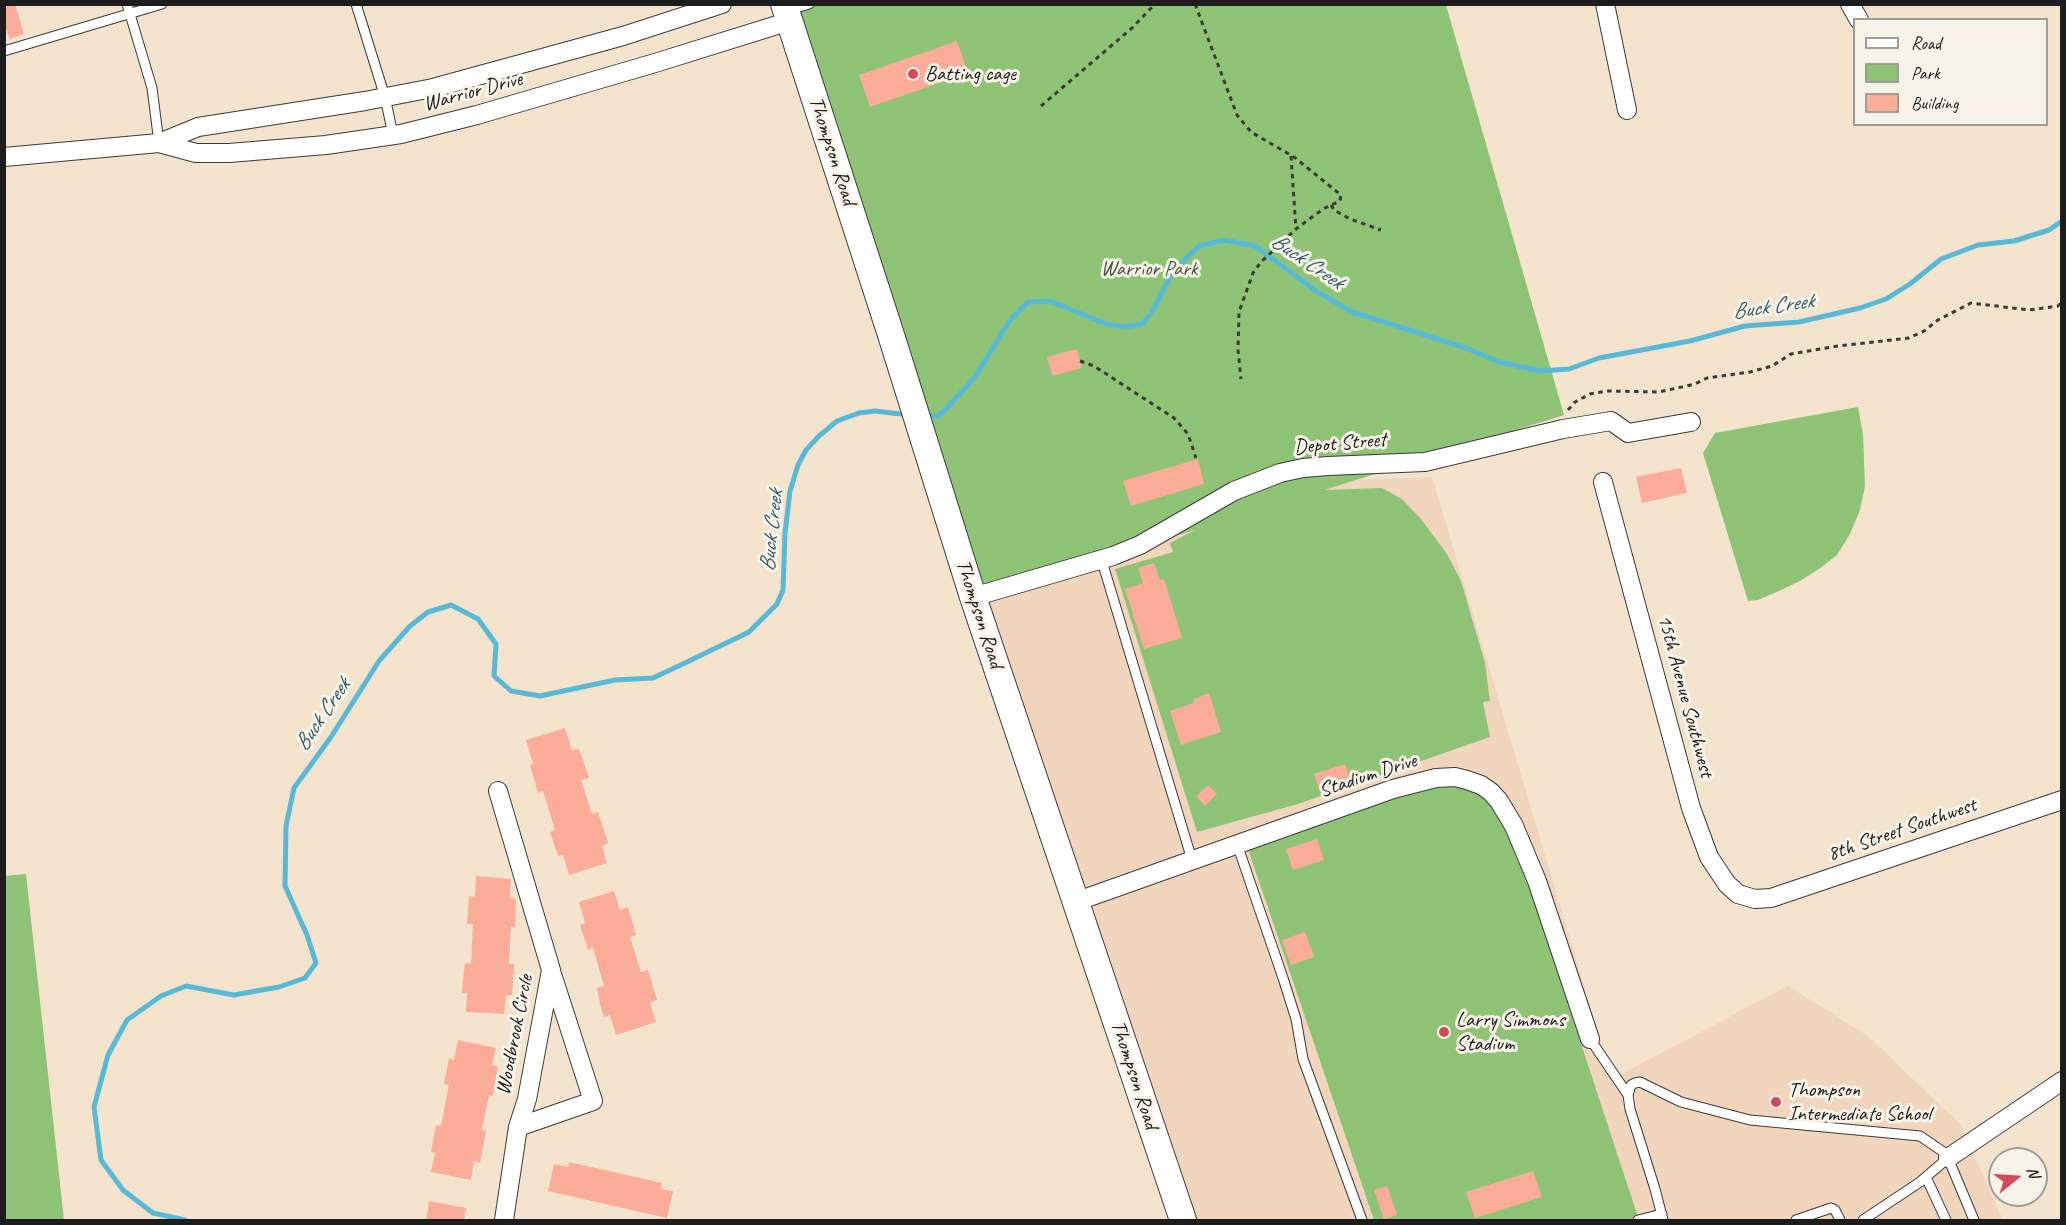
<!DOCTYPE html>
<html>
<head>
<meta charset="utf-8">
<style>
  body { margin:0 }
  #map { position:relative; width:2066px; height:1225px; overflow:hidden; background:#f4e4cd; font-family:Caveat,sans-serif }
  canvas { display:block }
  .frame { position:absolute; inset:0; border:6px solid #1c1c1c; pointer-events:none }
  .legend { position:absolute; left:1853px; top:18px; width:195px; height:108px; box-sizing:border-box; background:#f7f3e8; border:2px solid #9f9d96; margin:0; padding:8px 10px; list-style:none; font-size:18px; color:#1c1c1c }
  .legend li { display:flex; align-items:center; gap:12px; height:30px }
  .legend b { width:30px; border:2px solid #9f9d96 }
  .north { position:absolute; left:1988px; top:1147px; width:60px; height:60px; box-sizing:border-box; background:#f7f3e8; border:2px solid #9f9d96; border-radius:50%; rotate:72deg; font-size:16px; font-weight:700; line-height:24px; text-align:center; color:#1c1c1c }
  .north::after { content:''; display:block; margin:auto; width:21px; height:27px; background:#d1495b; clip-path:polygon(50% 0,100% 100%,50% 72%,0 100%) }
</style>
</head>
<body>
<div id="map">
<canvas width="2066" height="1225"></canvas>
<div class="frame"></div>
<ul class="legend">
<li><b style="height:8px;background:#fff"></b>Road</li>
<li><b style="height:16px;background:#8fc476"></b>Park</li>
<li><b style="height:16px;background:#fcad9a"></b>Building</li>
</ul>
<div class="north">N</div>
</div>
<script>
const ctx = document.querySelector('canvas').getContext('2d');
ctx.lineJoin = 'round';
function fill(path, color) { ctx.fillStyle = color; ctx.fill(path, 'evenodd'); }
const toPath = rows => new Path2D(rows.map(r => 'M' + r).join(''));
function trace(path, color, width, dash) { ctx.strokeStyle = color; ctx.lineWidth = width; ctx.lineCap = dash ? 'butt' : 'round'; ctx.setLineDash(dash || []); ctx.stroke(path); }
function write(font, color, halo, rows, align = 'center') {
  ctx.font = font + ' Caveat,sans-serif'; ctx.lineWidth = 6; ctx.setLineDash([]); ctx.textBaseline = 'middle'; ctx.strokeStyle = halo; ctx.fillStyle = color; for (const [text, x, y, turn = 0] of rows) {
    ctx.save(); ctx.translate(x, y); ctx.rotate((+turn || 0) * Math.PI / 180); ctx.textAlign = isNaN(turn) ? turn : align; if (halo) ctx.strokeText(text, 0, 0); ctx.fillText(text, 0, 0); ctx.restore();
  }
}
fill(toPath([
  [1432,477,1612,1079,1788,986,1868,1036,1960,1124,2003,1220,1183,1220,973,597,1310,482]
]), '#f1d5bd');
fill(toPath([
  [795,5,1446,5,1564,415,1324,490,1382,488,1402,499,1421,519,1447,554,1461,581,1485,663,1490,701,1483,702,1490,737,1298,804,1197,832,1115,569,1173,552,1170,543,1195,530,973,597],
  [1858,407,1863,435,1865,486,1860,510,1850,534,1837,555,1819,569,1798,582,1779,591,1758,600,1748,601,1703,453,1715,433],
  [1455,782,1487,797,1513,837,1638,1217,1628,1220,1374,1220,1247,846,1426,786],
  [26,874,64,1220,5,1220,5,876]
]), '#8fc476');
trace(toPath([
  [924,415,938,416,946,409,975,377,1010,320,1028,302,1050,301,1106,324,1125,327,1142,324,1152,312,1173,271,1199,246,1224,240,1255,246,1316,291,1352,312,1466,348,1499,362,1540,371,1569,369,1599,358,1690,341,1745,326,1799,322,1860,308,1886,299,1910,284,1941,259,1978,245,2014,241,2049,230,2062,221],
  [185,1220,153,1213,123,1190,101,1160,94,1107,108,1055,127,1020,161,996,186,986,234,995,279,987,305,978,316,963,307,935,285,886,286,826,294,788,331,737,379,661,410,626,428,612,451,605,478,619,496,644,494,676,511,691,540,696,615,680,653,678,687,662,749,632,777,604,783,590,785,533,790,491,798,465,806,450,819,436,837,421,859,413,875,411,909,415]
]), '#59bad7', 5);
fill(toPath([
  [4,4,15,4,24,34,10,39,4,24],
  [957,41,968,73,870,107,859,75],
  [1077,349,1082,368,1052,376,1047,357],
  [1198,459,1204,484,1131,506,1123,481],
  [1681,468,1687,493,1642,503,1636,477],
  [1154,563,1160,580,1164,579,1182,638,1144,649,1125,589,1143,583,1138,568],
  [1209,693,1221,732,1181,745,1170,711,1194,703,1193,699],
  [565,728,572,750,579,749,585,766,589,778,581,780,592,814,598,812,608,843,602,846,607,863,569,875,563,855,558,856,550,832,555,830,543,791,538,793,530,765,533,764,526,740],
  [1345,764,1352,784,1321,794,1314,774],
  [1208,785,1217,794,1205,806,1196,796],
  [1317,839,1324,860,1293,870,1286,849],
  [476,876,511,879,510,898,516,899,515,928,511,927,509,964,514,964,512,995,506,995,504,1014,466,1012,467,993,462,993,463,980,465,963,471,964,473,924,467,924,469,896,475,897],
  [614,891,620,910,628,907,636,935,630,937,641,972,648,970,657,1000,650,1002,656,1022,616,1035,610,1015,604,1017,600,1004,597,988,604,986,593,948,588,950,580,925,585,923,579,902],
  [1305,932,1314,957,1291,965,1282,940],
  [458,1040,496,1048,492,1065,498,1067,493,1096,489,1095,482,1130,486,1131,480,1163,474,1161,471,1180,431,1172,435,1153,431,1152,436,1125,441,1126,449,1085,444,1084,449,1058,454,1060],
  [569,1162,662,1183,661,1189,673,1191,667,1218,548,1191,554,1164,568,1167],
  [1533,1171,1542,1197,1475,1218,1466,1192],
  [1387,1186,1397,1215,1384,1219,1374,1190],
  [429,1201,466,1208,464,1221,426,1221]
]), '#fcad9a');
const lane = toPath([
  [127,4,152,88,159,143],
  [356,4,385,97,393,135],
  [789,10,809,4],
  [4,51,162,4],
  [1101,558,1192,860],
  [1237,844,1283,978,1296,1019,1303,1059,1362,1220],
  [1590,1039,1628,1095],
  [1926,1177,1946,1220],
  [1638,1220,1662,1214],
  [1663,1220,1655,1189,1630,1109,1628,1095,1631,1085,1635,1083,1640,1082,1681,1102,1750,1120,1920,1136,1942,1151,1948,1158,1974,1220],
  [1796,1220,1831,1208,1835,1210,1840,1220],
  [1863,1220,1920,1182,1948,1158]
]);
const street = toPath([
  [1605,4,1627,110],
  [1850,4,1859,20],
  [159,143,196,153,229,153,326,145,401,134,477,115,655,63,790,21],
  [4,157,159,143,198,127,365,101,433,88,623,36,722,4],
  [1603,482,1691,808,1709,857,1727,884,1738,894,1755,899,1771,898,2062,800],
  [973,597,1113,556,1140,545,1234,491,1280,473,1303,468,1328,466,1425,462,1563,429,1611,421,1628,433,1691,422],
  [498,791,551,970,527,1099,518,1127,504,1220],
  [1075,902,1393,789,1436,778,1455,777,1467,780,1481,785,1491,792,1499,801,1514,826,1537,881,1590,1039],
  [518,1127,593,1101,551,971],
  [1948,1158,2062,1081]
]);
const secondary = toPath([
  [784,4,892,338,973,597,1183,1220]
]);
trace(lane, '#3c3a37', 11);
trace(street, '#3c3a37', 20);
trace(secondary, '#3c3a37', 28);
trace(toPath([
  [1195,4,1237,115,1251,132,1294,157,1341,195,1340,201,1323,209,1296,229,1261,262,1253,273,1239,312,1238,350,1241,379],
  [1041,106,1132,28,1155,4],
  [1291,156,1296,229],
  [1331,205,1334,210,1350,219,1381,230],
  [1080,361,1094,366,1174,418,1188,434,1196,458],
  [1568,410,1575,402,1590,394,1607,391,1659,392,1695,384,1707,378,1750,372,1772,366,1791,354,1838,346,1909,338,1924,331,1938,320,1971,303,2029,310,2058,306,2062,302]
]), '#3c3a37', 3, [4.5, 4.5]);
trace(lane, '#fff', 9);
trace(street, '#fff', 18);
trace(secondary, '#fff', 26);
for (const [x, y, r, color] of [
  [913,74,6,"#d1495b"],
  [1444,1032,6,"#d1495b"],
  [1776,1102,6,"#d1495b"]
]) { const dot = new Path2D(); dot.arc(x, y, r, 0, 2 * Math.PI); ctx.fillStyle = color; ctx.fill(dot); trace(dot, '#f7f3e8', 2); }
write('21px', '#1c1c1c', '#f7f3e8', [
  ["Batting cage",925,74],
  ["Larry Simmons",1456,1020],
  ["Stadium",1456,1044],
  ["Thompson",1788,1090],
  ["Intermediate School",1788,1114]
], 'left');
write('21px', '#1c1c1c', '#f7f3e8', [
  ["Warrior Drive",473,92,-15],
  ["Thompson Road",832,151,72],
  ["Depot Street",1340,444,-5],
  ["Thompson Road",979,614,72],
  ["15th Avenue Southwest",1685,696,75],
  ["Stadium Drive",1368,776,-18],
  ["8th Street Southwest",1902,830,-19],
  ["Woodbrook Circle",515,1035,-79],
  ["Thompson Road",1134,1075,72]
]);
write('21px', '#44573c', '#f7f3e8', [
  ["Warrior Park",1149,269]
]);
write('italic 22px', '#345b67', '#f7f3e8', [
  ["Buck Creek",1307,262,34],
  ["Buck Creek",1773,307,-8],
  ["Buck Creek",772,531,-84],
  ["Buck Creek",323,715,-56]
]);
</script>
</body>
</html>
